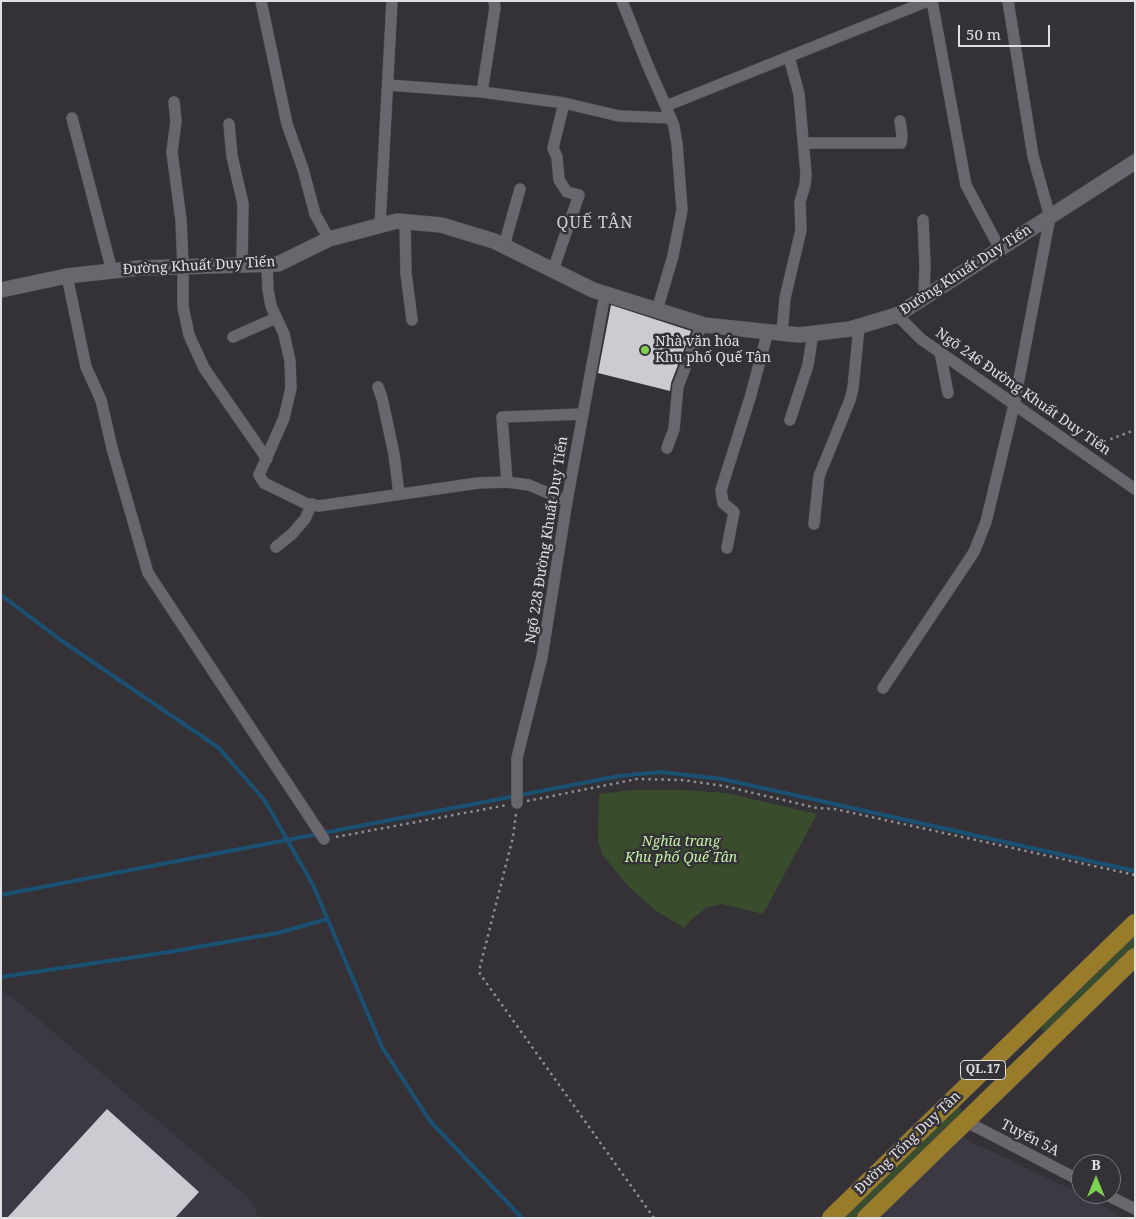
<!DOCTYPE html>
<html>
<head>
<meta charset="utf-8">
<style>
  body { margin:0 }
  #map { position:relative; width:1136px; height:1219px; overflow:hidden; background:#343237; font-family:"Noto Serif",serif }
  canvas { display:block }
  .frame { position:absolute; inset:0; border:2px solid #e0dfe2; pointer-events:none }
  .north { position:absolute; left:1071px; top:1154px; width:50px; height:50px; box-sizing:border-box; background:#343237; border:1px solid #79777b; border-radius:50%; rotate:0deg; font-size:14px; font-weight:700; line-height:20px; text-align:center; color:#e0dfe2 }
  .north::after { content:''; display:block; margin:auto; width:18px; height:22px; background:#7ed053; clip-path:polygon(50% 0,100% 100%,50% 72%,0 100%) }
  .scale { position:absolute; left:958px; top:25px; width:92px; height:22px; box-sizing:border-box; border:2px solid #e0dfe2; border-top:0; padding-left:6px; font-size:15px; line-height:18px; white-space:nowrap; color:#e0dfe2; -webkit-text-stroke:4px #343237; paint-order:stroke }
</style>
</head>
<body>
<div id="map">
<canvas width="1136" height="1219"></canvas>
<div class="frame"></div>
<div class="north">B</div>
<div class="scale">50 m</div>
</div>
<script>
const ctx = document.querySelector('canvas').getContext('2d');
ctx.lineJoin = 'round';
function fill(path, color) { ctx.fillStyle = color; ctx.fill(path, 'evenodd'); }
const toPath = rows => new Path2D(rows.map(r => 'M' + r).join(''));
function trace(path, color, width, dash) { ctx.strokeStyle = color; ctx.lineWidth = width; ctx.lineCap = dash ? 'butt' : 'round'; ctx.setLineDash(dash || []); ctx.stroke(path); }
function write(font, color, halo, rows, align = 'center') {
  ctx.font = font + ' "Noto Serif",serif'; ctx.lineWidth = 5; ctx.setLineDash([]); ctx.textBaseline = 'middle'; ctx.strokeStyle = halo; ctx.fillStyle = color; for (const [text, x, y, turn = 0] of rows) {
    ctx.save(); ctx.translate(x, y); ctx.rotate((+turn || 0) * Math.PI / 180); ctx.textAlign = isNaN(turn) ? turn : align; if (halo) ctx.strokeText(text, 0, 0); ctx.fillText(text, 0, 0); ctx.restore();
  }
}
fill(toPath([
  [1,992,11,996,251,1200,259,1218,1,1218],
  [963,1138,1095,1201,1122,1218,877,1218]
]), '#3d3944');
fill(toPath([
  [633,790,685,790,726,793,817,814,763,914,722,904,707,907,691,920,684,928,655,910,627,885,602,854,598,841,599,794],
  [1135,933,1135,947,1055,1025,1049,1030,1042,1031,1041,1025],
  [958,1106,961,1109,962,1114,856,1218,841,1218]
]), '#394c2c');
trace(toPath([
  [1,595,62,641,219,748,265,801,313,885,382,1047,430,1121,522,1218],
  [1,895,619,776,660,772,722,779,1135,871],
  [1,977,169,952,278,933,327,919]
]), '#1a5072', 4);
fill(toPath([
  [611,305,691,331,671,383,670,391,598,373],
  [107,1109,199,1192,175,1218,7,1218]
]), '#cdcad1');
const minor = toPath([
  [261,1,287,124,303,169,315,214,329,239],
  [622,1,648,66,667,109,674,126,677,144,682,210,673,256,657,310],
  [932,1,966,185,1000,249],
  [388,85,482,92,564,103,619,116,671,118],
  [482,92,495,8,494,1],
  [174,102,176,121,172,152,181,220,183,267,183,307,189,335,204,368,267,459],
  [666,106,928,1],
  [72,118,112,271],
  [229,124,232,156,243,204,242,265],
  [804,143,901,143,902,135,900,121],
  [923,220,925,265,924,298],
  [405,222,406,273,412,320],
  [380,225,392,1],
  [504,246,520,189],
  [267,264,268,290,271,306,284,334,290,361,291,388,284,418,259,475,264,483,307,504,319,506,478,483,507,482,529,485,567,501],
  [553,270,579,195,567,192,559,180,557,157,553,148,564,103],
  [67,276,86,367,101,400,112,448,148,573,324,839],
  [897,315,921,339,1135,489],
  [782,333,785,298,801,230,800,202,805,185,806,174,799,94,789,57],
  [233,337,276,318],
  [940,352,948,393],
  [378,387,382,398,394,454,399,494],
  [790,420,808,365,813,333],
  [667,448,674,429,678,386,702,324],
  [507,482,502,417,583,414],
  [814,524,819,476,850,400,853,388,859,327],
  [276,547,292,534,305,519,312,504],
  [727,548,734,512,723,503,721,490,750,398,768,331],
  [883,688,974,552,986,522,1014,405,1050,217,1033,156,1008,1],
  [517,803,517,758,542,657,567,501,605,294],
  [965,1121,1081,1181],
  [1105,1194,1135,1209]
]);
const secondary = toPath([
  [1,290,67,276,139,268,278,264,329,239,397,221,441,225,494,241,593,290,704,325,799,335,850,329,897,315,1135,162]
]);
const trunk = toPath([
  [831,1218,1135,923],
  [866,1218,1135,957]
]);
trace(minor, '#535156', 12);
trace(secondary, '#535156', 16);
trace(trunk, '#535156', 19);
trace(toPath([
  [1092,446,1135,430],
  [527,801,637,779,682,780,724,786,817,808,835,809,1135,875],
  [516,814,513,837,480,967,480,974,654,1218],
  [336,837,507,805]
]), '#908e92', 2.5, [2.5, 4]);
trace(minor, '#69676d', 11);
trace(secondary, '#69676d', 15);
trace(trunk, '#997c2a', 18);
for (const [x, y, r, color] of [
  [645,350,5,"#7ed053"]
]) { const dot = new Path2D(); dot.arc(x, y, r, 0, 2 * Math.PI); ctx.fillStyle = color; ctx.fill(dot); trace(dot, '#343237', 2); }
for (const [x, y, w] of [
  [983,1070,45]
]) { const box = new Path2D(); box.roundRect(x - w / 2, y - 9.5, w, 19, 4); ctx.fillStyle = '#343237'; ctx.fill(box); trace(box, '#e0dfe2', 1); }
write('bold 12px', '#e0dfe2', null, [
  ["QL.17",983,1070]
]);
write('14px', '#e0dfe2', '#343237', [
  ["Đường Khuất Duy Tiến",199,266,-3],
  ["Đường Khuất Duy Tiến",966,270,-33],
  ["Ngõ 246 Đường Khuất Duy Tiến",1023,392,35],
  ["Ngõ 228 Đường Khuất Duy Tiến",547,540,-81],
  ["Tuyến 5A",1030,1138,27],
  ["Đường Tống Duy Tân",908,1143,-44]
]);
write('14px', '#e0dfe2', '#343237', [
  ["Nhà văn hóa",655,342],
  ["Khu phố Quế Tân",655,358]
], 'left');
write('italic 14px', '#c3f0a4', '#343237', [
  ["Nghĩa trang",681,842],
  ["Khu phố Quế Tân",681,858]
]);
ctx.letterSpacing = '1px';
write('16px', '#d1cfd5', '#343237', [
  ["QUẾ TÂN",595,223]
]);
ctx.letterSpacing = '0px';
</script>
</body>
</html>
